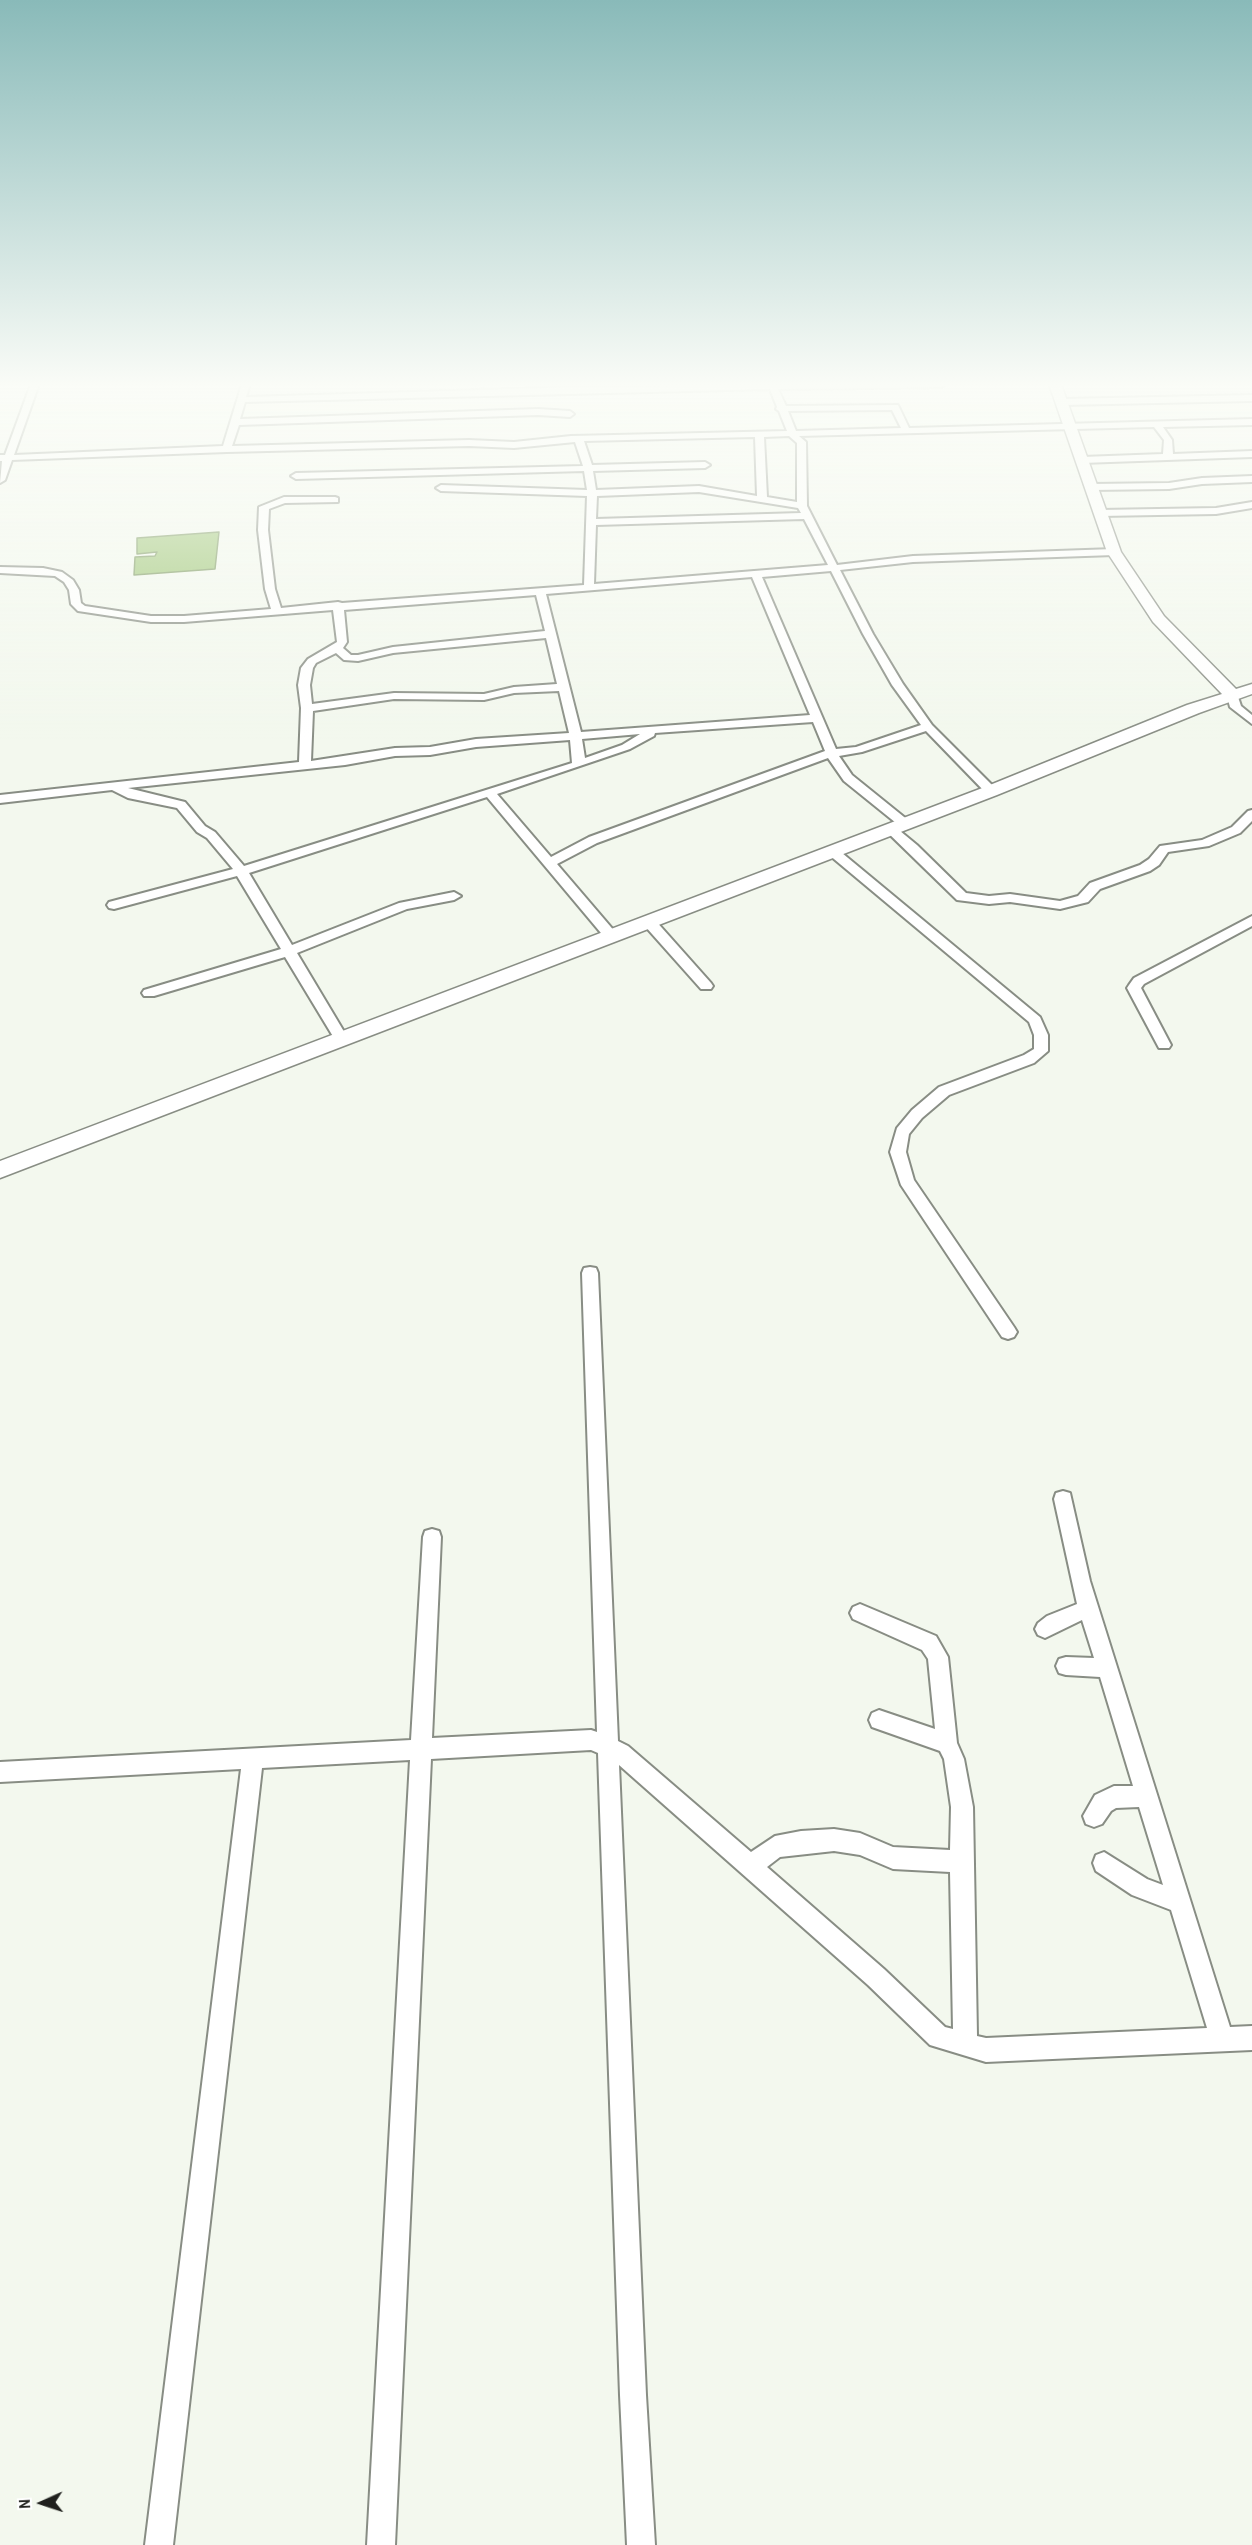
<!DOCTYPE html>
<html>
<head>
<meta charset="utf-8">
<style>
  body { margin:0 }
  #map { position:relative; width:1252px; height:2545px; overflow:hidden; background:#f3f8ee; font-family:"Archivo Narrow",sans-serif }
  canvas { display:block }
  .north { position:absolute; left:12px; top:2473px; width:60px; height:60px; -webkit-text-stroke:4px #fff; paint-order:stroke; rotate:267deg; font-size:16px; font-weight:700; line-height:24px; text-align:center; color:#1f201d }
  .north::after { content:''; display:block; margin:auto; width:21px; height:27px; background:#1f201d; clip-path:polygon(50% 0,100% 100%,50% 72%,0 100%) }
</style>
</head>
<body>
<div id="map">
<canvas width="1252" height="2545"></canvas>
<div class="north">N</div>
</div>
<script>
const ctx = document.querySelector('canvas').getContext('2d');
ctx.lineJoin = 'round';
function fill(path, color) { ctx.fillStyle = color; ctx.fill(path, 'evenodd'); }
const toPath = rows => new Path2D(rows.map(r => 'M' + r).join(''));
function trace(path, color, width, dash) { ctx.strokeStyle = color; ctx.lineWidth = width; ctx.lineCap = dash ? 'butt' : 'round'; ctx.setLineDash(dash || []); ctx.stroke(path); }
const water = toPath([
  [219,532,215,569,134,575,135,557,155,556,157,552,137,554,137,538,219,532]
]);
fill(water, '#9bc472');
trace(water, '#769358', 1.5);
const street = toPath([
  [31,384,39,384,14,455,223,446,242,384,250,384,246,397,578,387,946,384,942,387,778,389,786,406,898,405,909,428,1252,419,1252,425,1163,427,1172,440,1173,454,1252,451,1252,457,1082,463,1077,460,1082,457,1163,454,1164,440,1154,427,799,436,806,442,807,506,837,565,913,556,1114,549,1119,552,1114,555,913,562,840,570,873,634,903,684,932,725,995,788,995,794,987,794,926,731,862,752,839,756,852,775,909,821,911,824,909,827,901,827,844,781,828,758,597,843,557,864,616,933,618,936,616,939,611,940,606,939,487,797,249,873,292,945,399,903,454,892,461,896,454,900,407,909,297,953,349,1040,342,1045,337,1043,285,957,154,996,144,996,142,993,144,990,281,949,237,876,114,909,109,908,107,905,109,902,233,869,207,838,197,832,177,808,128,798,112,790,0,803,0,795,299,762,301,708,298,685,301,668,308,659,337,642,333,610,184,622,151,622,78,611,71,604,69,590,64,582,55,576,0,573,0,567,43,568,62,572,73,580,79,590,81,603,85,606,151,616,184,616,271,609,265,589,258,530,259,507,284,497,335,497,338,498,338,502,285,503,269,509,268,530,275,589,281,608,338,602,342,603,584,585,587,496,441,491,436,488,441,485,587,490,584,471,296,479,291,476,296,473,583,466,575,442,514,448,469,446,227,452,12,460,5,480,0,483,2,461,0,461,0,455,5,455,31,384],
  [770,389,777,407,776,409,779,411,787,431,571,436,514,442,469,440,232,446,239,425,538,415,570,417,574,414,570,411,538,409,240,419,245,402,770,389],
  [892,410,901,428,796,431,788,411,892,410],
  [789,436,797,443,797,502,767,497,764,437,789,436],
  [755,437,757,496,699,486,596,490,593,471,705,468,710,465,705,462,592,465,584,441,755,437],
  [699,492,798,508,801,513,596,519,597,496,699,492],
  [804,519,828,565,594,584,596,525,804,519],
  [831,571,863,634,892,685,921,725,856,747,836,749,762,577,831,571],
  [752,577,810,715,581,732,546,594,752,577],
  [536,595,545,631,393,647,358,655,351,655,343,648,347,642,344,610,536,595],
  [546,638,557,684,514,687,484,694,394,693,312,704,310,685,313,668,316,663,336,653,344,660,358,661,393,653,546,638],
  [559,691,569,733,476,739,430,747,395,748,311,761,313,711,394,699,484,700,514,693,559,691],
  [813,722,825,751,589,837,551,857,497,794,630,749,654,736,655,733,813,722],
  [640,734,622,745,585,758,582,739,640,734],
  [570,740,572,763,244,866,215,832,205,826,185,802,128,788,345,765,395,756,430,755,476,747,570,740],
  [1252,395,1252,401,1063,405,1059,402,1063,399,1252,395],
  [1252,476,1252,482,1202,484,1169,489,1091,490,1086,487,1091,484,1169,483,1202,478,1252,476],
  [1252,502,1252,508,1216,514,1100,516,1095,513,1100,510,1216,508,1252,502],
  [1233,693,1237,694,1241,706,1252,715,1252,724,1230,707,1227,696,1233,693],
  [1252,810,1252,821,1240,833,1209,846,1168,852,1159,865,1150,871,1100,889,1088,902,1060,909,1010,902,989,904,957,900,884,829,890,825,894,826,917,845,966,893,989,896,1010,894,1060,901,1078,896,1090,883,1140,865,1149,859,1160,846,1202,840,1232,827,1248,811,1252,810],
  [832,847,836,848,1040,1017,1048,1035,1048,1051,1034,1063,949,1095,922,1118,909,1134,906,1152,914,1180,1014,1327,1017,1332,1014,1337,1008,1339,1002,1337,901,1185,890,1152,897,1128,912,1110,939,1087,1024,1055,1034,1049,1034,1035,1029,1022,828,854,826,851,832,847],
  [1252,916,1252,926,1144,984,1141,988,1171,1045,1169,1048,1159,1048,1127,988,1129,985,1134,978,1252,916],
  [649,918,654,919,711,983,713,986,711,989,701,989,644,925,642,922,649,918],
  [590,1267,596,1268,598,1273,618,1741,628,1746,751,1852,775,1836,801,1831,834,1829,860,1833,893,1847,950,1850,951,1807,944,1759,940,1751,872,1727,869,1720,872,1713,879,1710,935,1729,928,1659,922,1650,853,1619,850,1613,853,1607,860,1604,936,1636,948,1657,957,1743,964,1759,973,1807,977,2036,986,2038,1207,2028,1171,1910,1132,1895,1096,1871,1093,1863,1096,1855,1104,1852,1147,1879,1163,1885,1139,1807,1116,1808,1111,1811,1102,1824,1094,1827,1086,1824,1083,1816,1095,1795,1114,1786,1133,1786,1100,1677,1066,1675,1059,1673,1056,1666,1059,1659,1066,1657,1094,1658,1082,1620,1045,1638,1038,1635,1035,1629,1038,1623,1047,1616,1077,1604,1054,1499,1056,1493,1063,1491,1070,1493,1090,1581,1230,2027,1252,2026,1252,2050,986,2062,930,2045,868,1985,619,1765,646,2395,655,2545,627,2545,620,2395,598,1753,591,1750,431,1759,395,2545,367,2545,410,1760,262,1768,173,2545,145,2545,241,1769,0,1782,0,1762,411,1740,423,1537,425,1531,432,1529,439,1531,441,1537,432,1738,591,1730,597,1732,582,1273,584,1268,590,1267],
  [834,1851,860,1855,893,1869,950,1872,953,2029,945,2027,884,1969,767,1867,780,1857,834,1851]
]);
const secondary = toPath([
  [1049,384,1061,384,1121,552,1164,616,1236,689,1252,684,1252,694,1199,713,997,795,0,1178,0,1161,985,787,1187,705,1222,694,1153,622,1107,552,1049,384]
]);
trace(street, '#888d84', 4);
trace(secondary, '#888d84', 3);
fill(street, '#fff');
fill(secondary, '#fff');
const sky = ctx.createLinearGradient(0, 0, 0, 741);
sky.addColorStop(0, '#89bab9');
sky.addColorStop(0.52, '#fafcf7');
sky.addColorStop(1, '#fafcf700');
ctx.fillStyle = sky;
ctx.fillRect(0, 0, 1252, 741);
</script>
</body>
</html>
